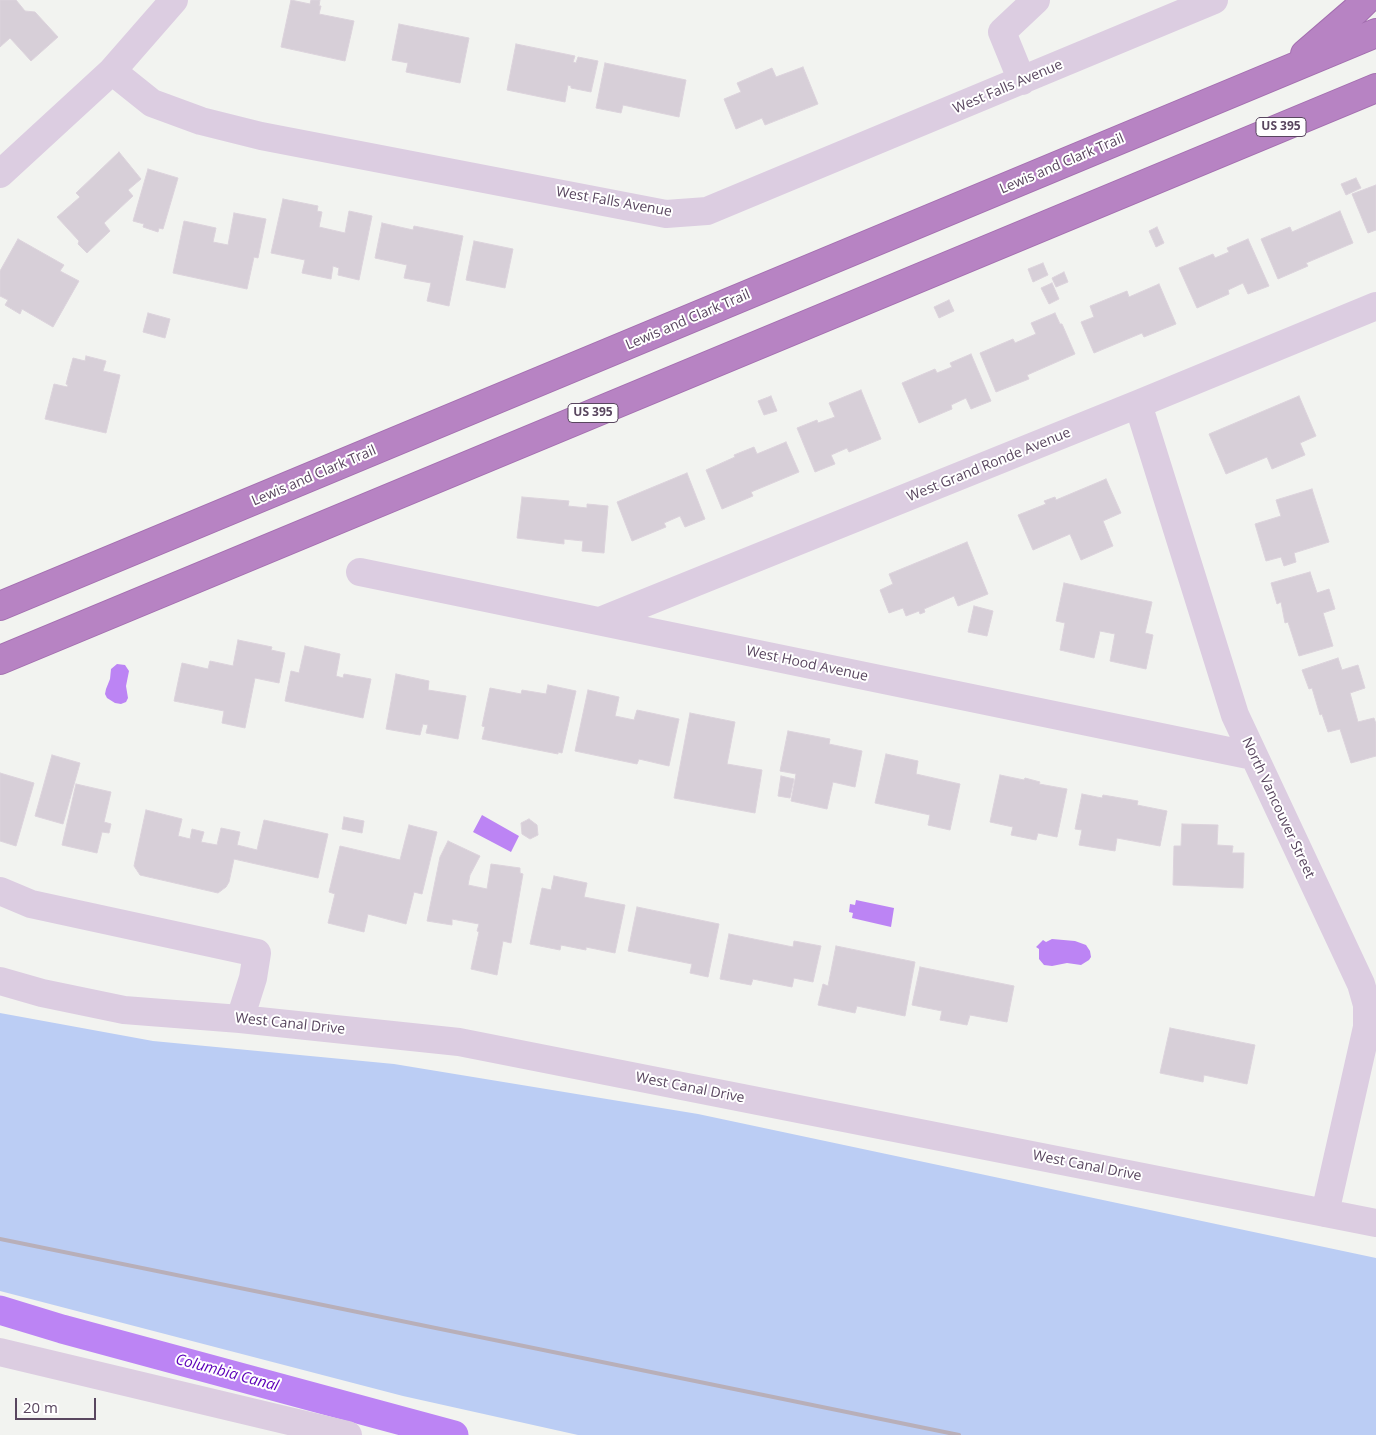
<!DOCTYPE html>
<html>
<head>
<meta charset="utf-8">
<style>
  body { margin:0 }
  #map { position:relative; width:1376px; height:1435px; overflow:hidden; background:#f2f3f0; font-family:"Open Sans",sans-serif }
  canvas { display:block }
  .scale { position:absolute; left:15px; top:1398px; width:81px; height:22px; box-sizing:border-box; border:2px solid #59465f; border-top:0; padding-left:6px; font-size:15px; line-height:18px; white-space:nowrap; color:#59465f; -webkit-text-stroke:4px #fff; paint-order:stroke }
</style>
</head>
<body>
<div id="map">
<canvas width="1376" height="1435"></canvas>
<div class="scale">20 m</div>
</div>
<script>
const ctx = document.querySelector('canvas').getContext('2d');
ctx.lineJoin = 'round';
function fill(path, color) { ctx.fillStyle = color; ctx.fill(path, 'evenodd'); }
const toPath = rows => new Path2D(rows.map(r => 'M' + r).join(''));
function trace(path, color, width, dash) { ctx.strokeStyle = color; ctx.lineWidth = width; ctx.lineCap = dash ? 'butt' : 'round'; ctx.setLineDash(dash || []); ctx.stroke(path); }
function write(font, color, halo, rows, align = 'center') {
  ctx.font = font + ' "Open Sans",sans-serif'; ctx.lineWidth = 4; ctx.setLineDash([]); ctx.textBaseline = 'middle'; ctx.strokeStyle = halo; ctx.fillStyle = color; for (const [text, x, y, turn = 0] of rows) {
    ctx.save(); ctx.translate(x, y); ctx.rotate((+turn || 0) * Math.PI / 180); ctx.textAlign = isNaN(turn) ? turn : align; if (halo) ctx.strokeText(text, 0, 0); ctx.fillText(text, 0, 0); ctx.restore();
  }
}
fill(toPath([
  [0,1013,153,1041,394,1064,698,1114,1376,1258,1376,1435,578,1435,403,1396,0,1291]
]), '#bbcdf4');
fill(toPath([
  [117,664,125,665,129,671,126,686,128,698,126,702,121,704,115,703,107,698,105,694,106,689,110,679,111,669],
  [482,815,519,836,511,852,473,832],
  [856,900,894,908,891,927,852,918,853,913,849,912,850,904,855,905],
  [1052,939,1075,941,1086,945,1090,951,1091,957,1089,960,1081,965,1067,963,1052,966,1044,965,1039,959,1039,949,1036,947,1043,940,1046,942]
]), '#bc84f4');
trace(toPath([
  [0,1310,62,1329,454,1435]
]), '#bc84f4', 29);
const building = toPath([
  [0,0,16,0,25,11,35,12,58,37,31,61,10,38,0,47,0,0],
  [291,0,310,4,311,0,320,0,319,6,321,6,319,14,354,21,345,61,281,47,291,0],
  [399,24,469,38,460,83,406,72,408,63,392,60,399,24],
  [516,44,575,56,573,62,576,63,578,57,598,61,591,92,571,88,571,86,568,85,565,102,507,90,516,44],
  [605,63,686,80,679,117,623,105,621,113,596,108,605,63],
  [803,67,818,104,765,125,762,118,736,129,724,99,741,92,737,83,772,68,776,77,803,67],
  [119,152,141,179,128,190,133,196,104,223,110,231,87,253,78,244,79,241,57,217,80,197,76,193,119,152],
  [148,169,178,178,163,229,159,228,158,232,143,227,144,224,133,221,148,169],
  [1356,178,1361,188,1346,195,1341,184,1356,178],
  [1376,185,1376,230,1368,233,1352,194,1376,185],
  [283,199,318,206,317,211,322,212,319,227,345,233,349,211,372,216,359,280,338,275,339,268,333,266,331,279,302,273,305,260,271,253,283,199],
  [1340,211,1353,243,1306,263,1308,266,1278,279,1261,239,1290,227,1292,232,1340,211],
  [234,213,266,219,258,258,254,257,247,289,173,273,184,221,216,228,213,242,228,245,234,213],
  [382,223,413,230,414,226,463,236,449,306,427,301,431,283,404,278,407,265,375,258,382,223],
  [1157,227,1164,243,1156,247,1149,231,1157,227],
  [18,239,64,265,60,271,79,281,53,327,22,309,20,314,5,305,8,300,0,296,0,271,18,239],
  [1248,239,1269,286,1248,294,1243,283,1228,290,1229,294,1197,308,1179,268,1213,254,1215,258,1229,252,1227,248,1248,239],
  [474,241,513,249,505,288,466,280,474,241],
  [1043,263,1048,275,1033,282,1028,269,1043,263],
  [1064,272,1068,282,1056,287,1052,278,1064,272],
  [1052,283,1059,299,1049,304,1041,288,1052,283],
  [1159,284,1176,324,1144,337,1142,333,1094,353,1081,322,1094,317,1090,306,1127,291,1129,297,1159,284],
  [949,300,954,311,939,318,934,307,949,300],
  [148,313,170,319,165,338,143,332,148,313],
  [1055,313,1060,324,1062,324,1075,354,1027,375,1029,379,996,392,980,353,1013,339,1015,343,1036,334,1031,323,1055,313],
  [971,354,991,401,971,409,966,398,951,405,952,409,919,423,902,383,935,369,937,373,952,367,950,363,971,354],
  [86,356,106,361,103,371,120,375,106,433,45,419,54,384,67,387,68,385,66,384,73,358,85,361,86,356],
  [861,390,881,439,849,452,847,448,831,455,835,464,815,472,797,428,817,420,818,423,835,417,829,403,861,390],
  [771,396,777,411,764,415,758,401,771,396],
  [1299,396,1316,436,1300,443,1305,455,1272,469,1267,457,1226,474,1209,434,1299,396],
  [786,442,799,472,751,492,753,496,722,509,706,470,735,457,734,455,754,447,757,454,786,442],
  [687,473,705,519,685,527,680,516,664,523,666,527,632,541,617,502,687,473],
  [1106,479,1121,513,1103,521,1113,546,1081,560,1070,534,1033,550,1018,515,1046,504,1044,501,1055,497,1056,500,1106,479],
  [1312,489,1329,542,1294,553,1296,562,1284,566,1281,557,1266,561,1255,524,1281,516,1276,500,1312,489],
  [522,497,569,501,568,506,587,508,587,504,608,506,604,553,582,551,583,541,564,539,564,544,517,538,522,497],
  [967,542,988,594,958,606,954,596,924,609,925,612,920,614,919,611,906,616,903,608,889,613,880,590,893,584,889,574,967,542],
  [1310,572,1317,593,1329,589,1335,609,1323,613,1333,646,1299,656,1288,622,1285,623,1281,602,1277,604,1271,583,1310,572],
  [1064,583,1152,602,1145,633,1153,635,1146,669,1110,661,1115,634,1100,631,1094,658,1060,650,1065,623,1056,621,1064,583],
  [974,606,993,611,987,636,968,632,974,606],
  [238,640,272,647,271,650,285,653,279,683,255,678,245,728,222,723,224,711,174,701,182,663,208,669,210,661,233,666,238,640],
  [305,646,340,654,336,676,343,678,344,674,371,679,363,718,285,701,291,671,299,673,305,646],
  [1338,658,1342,670,1358,665,1365,688,1350,693,1358,722,1374,718,1376,724,1376,756,1351,763,1340,729,1328,732,1322,714,1320,715,1312,688,1309,689,1302,670,1338,658],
  [396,674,429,681,428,690,466,696,458,739,426,733,428,725,423,724,420,735,386,729,396,674],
  [548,685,576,691,562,753,558,752,558,754,482,739,485,727,482,726,490,688,521,694,522,690,546,694,548,685],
  [588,690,619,697,615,716,634,720,637,710,679,719,669,766,639,759,637,764,575,751,588,690],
  [690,713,735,722,727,764,762,770,755,813,674,798,690,713],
  [788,731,830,739,829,744,862,751,855,787,833,782,827,809,791,801,796,774,780,771,788,731],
  [886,754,918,761,916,774,960,784,950,830,928,825,930,815,875,803,886,754],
  [52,755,80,763,63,824,35,816,52,755],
  [0,773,34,783,16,846,0,841,0,773],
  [1000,775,1024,780,1025,778,1040,782,1039,784,1067,789,1057,837,1038,833,1036,840,1011,835,1013,827,990,822,1000,775],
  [781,776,794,779,790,798,778,796,781,776],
  [76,784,111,792,104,822,111,824,109,833,102,832,97,853,62,845,76,784],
  [1082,794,1102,798,1103,795,1138,801,1137,805,1167,811,1160,846,1117,838,1115,851,1079,845,1082,830,1075,829,1082,794],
  [146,810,182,819,178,836,190,839,192,829,204,832,201,842,217,845,221,828,240,832,237,845,257,850,264,820,328,834,318,878,234,859,229,882,226,887,218,893,140,875,134,866,135,861,146,810],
  [344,817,364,821,362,833,342,829,344,817],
  [529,819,537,825,538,835,530,839,522,834,521,823,529,819],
  [1182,824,1218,825,1217,845,1233,846,1232,853,1244,853,1243,888,1173,885,1174,846,1181,846,1182,824],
  [409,825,437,832,422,894,414,892,406,924,368,914,364,932,328,923,335,894,329,892,340,846,400,860,409,825],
  [448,841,480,856,470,875,468,885,487,889,491,864,520,868,520,873,523,874,511,943,503,941,497,975,471,969,479,932,477,931,479,924,452,919,452,925,427,921,440,857,448,841],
  [554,876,587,883,584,897,625,905,615,953,586,947,586,950,561,945,560,950,530,944,542,888,551,890,554,876],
  [637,907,719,924,708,977,690,973,692,964,628,951,637,907],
  [729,934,793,947,794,941,821,946,813,982,794,978,792,987,753,979,751,985,720,979,729,934],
  [836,946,915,962,905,1016,857,1006,855,1013,818,1005,823,984,828,986,836,946],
  [920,967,1014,986,1007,1022,970,1015,967,1025,940,1020,942,1011,912,1005,920,967],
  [1170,1028,1255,1045,1247,1084,1204,1075,1203,1082,1160,1073,1170,1028]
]);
fill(building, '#d7cfd8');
trace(building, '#dcd3dc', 1);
const highway = toPath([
  [1305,54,1355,11,1366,0],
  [0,606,1376,33],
  [0,660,1376,88]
]);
trace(highway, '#a36eaf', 30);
trace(toPath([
  [112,71,152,103,201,121,261,136,666,214,707,211,1214,0],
  [1022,81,1002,32,1036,0],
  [0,174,112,71,174,0],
  [1138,404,1235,715,1361,984,1367,1005,1367,1027,1325,1213],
  [360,572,1253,756],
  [600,621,1138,404,1376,306],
  [0,891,31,904,257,953,253,978,240,1019],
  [0,981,42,993,124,1010,240,1019,459,1042,1376,1223],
  [0,1352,348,1435]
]), '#dccde1', 28);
trace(highway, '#b783c3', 28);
trace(toPath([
  [0,1239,959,1435]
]), '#b8afb9', 4);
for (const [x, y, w] of [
  [1281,127,50],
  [593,413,50]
]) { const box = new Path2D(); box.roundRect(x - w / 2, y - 9.5, w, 19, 4); ctx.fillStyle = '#fff'; ctx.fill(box); trace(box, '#59465f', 1); }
write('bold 12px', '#59465f', null, [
  ["US 395",1281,127],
  ["US 395",593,413]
]);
write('14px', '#59465f', '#fff', [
  ["West Falls Avenue",1008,87,-23],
  ["Lewis and Clark Trail",1062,164,-23],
  ["West Falls Avenue",614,202,10],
  ["Lewis and Clark Trail",688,320,-23],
  ["West Grand Ronde Avenue",989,465,-22],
  ["Lewis and Clark Trail",314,476,-23],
  ["West Hood Avenue",807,664,12],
  ["North Vancouver Street",1278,808,65],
  ["West Canal Drive",290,1024,6],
  ["West Canal Drive",690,1088,11],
  ["West Canal Drive",1087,1166,11]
]);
write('italic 15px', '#5c00b8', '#fff', [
  ["Columbia Canal",227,1373,15]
]);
</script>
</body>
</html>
